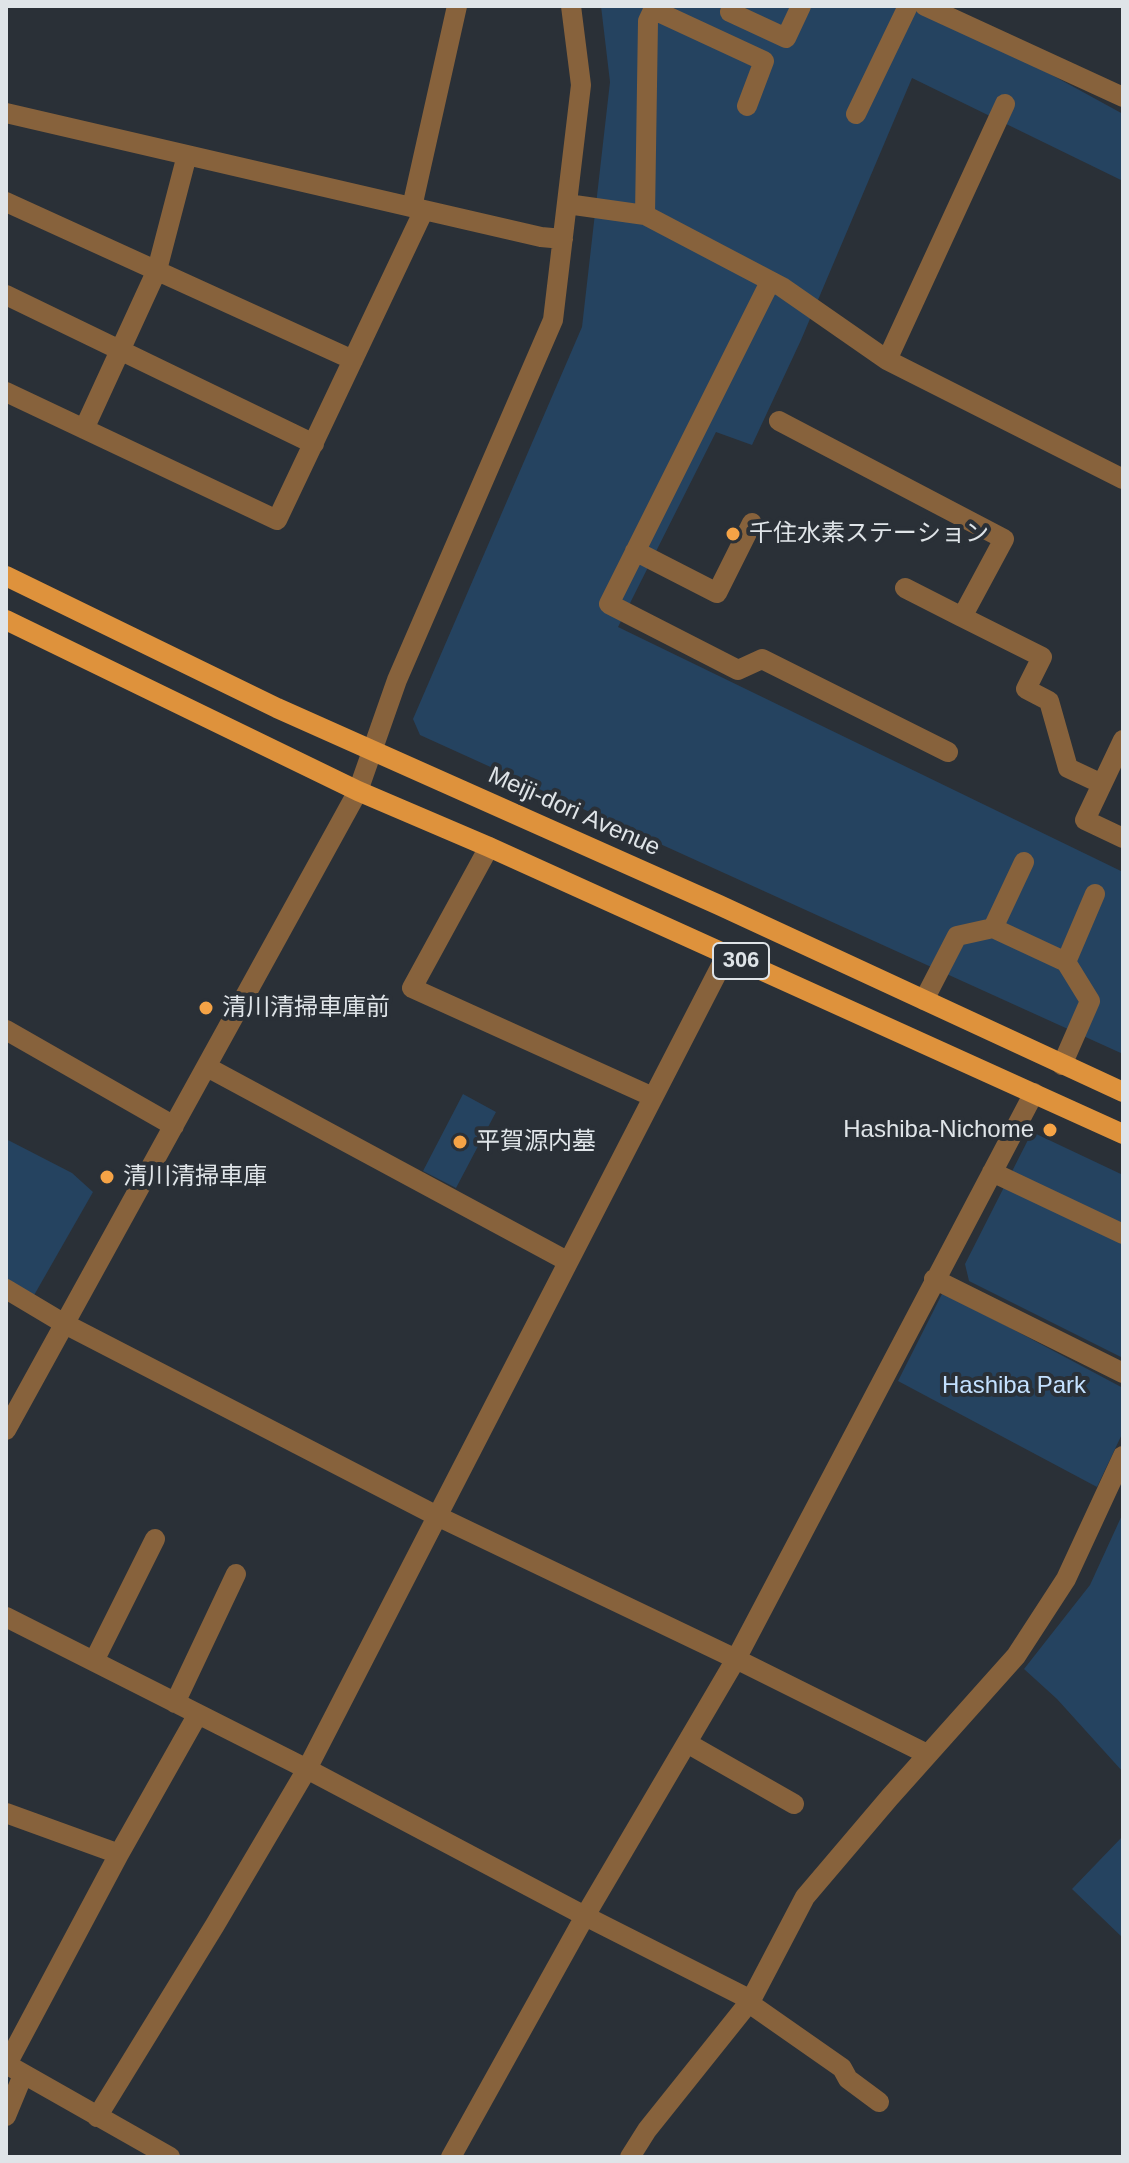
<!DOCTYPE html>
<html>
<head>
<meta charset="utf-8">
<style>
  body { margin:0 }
  #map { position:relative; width:1129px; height:2163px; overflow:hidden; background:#2a3037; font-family:Arial,sans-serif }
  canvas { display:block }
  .frame { position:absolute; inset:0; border:8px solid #dfe4e8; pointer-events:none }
</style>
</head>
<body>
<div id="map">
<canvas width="1129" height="2163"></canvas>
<div class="frame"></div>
</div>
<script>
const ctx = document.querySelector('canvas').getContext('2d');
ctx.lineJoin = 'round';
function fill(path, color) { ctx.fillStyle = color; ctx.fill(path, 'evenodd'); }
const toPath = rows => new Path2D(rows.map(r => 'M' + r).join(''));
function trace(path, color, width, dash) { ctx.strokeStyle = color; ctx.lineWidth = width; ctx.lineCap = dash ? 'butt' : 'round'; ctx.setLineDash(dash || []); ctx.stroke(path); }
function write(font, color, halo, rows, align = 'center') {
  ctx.font = font + ' Arial,"Noto Sans JP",sans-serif'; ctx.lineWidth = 8; ctx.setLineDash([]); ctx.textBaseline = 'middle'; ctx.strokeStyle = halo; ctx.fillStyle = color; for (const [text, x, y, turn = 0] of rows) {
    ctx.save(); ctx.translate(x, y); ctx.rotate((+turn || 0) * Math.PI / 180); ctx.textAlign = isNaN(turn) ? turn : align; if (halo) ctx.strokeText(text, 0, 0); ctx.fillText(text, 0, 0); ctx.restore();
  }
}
fill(toPath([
  [601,6,926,6,1123,114,1123,181,912,78,801,340,752,445,716,432,618,627,1123,872,1123,1054,420,735,413,719,582,327,610,82],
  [463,1094,496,1112,456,1188,423,1171],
  [1032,1132,1123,1175,1123,1358,969,1281,965,1264],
  [6,1139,72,1173,93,1192,33,1297,6,1280],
  [943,1292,1123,1388,1123,1432,1097,1487,898,1381],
  [1123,1513,1123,1772,1057,1699,1024,1669,1090,1585],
  [1123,1836,1123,1938,1072,1889]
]), '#254360');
trace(toPath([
  [733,6,730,12,786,38,801,6],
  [925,6,1123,97],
  [654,10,764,61,747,106],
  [6,113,424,210,541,237,563,239],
  [856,114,908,6],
  [6,202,353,360],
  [567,204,645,215,782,287,887,360,1005,104],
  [412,207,457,6],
  [645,215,648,21,655,6],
  [770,282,609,604,738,670,762,659,948,752],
  [6,295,314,444],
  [887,360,1123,479],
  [6,392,277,520,424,210],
  [779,421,1004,539,962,617,1042,657,1026,689,1049,701,1068,768,1102,784],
  [84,429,157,270,187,155],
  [635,551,717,593,752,523],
  [905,588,962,617],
  [1123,740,1085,820,1123,838],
  [489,847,412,988,653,1097],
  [993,928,1024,862],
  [1066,962,1095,894],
  [924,1000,957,936,993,928,1066,962,1090,1001,1062,1065],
  [6,1030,174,1126],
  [207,1067,567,1261],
  [992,1172,1123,1234],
  [934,1279,1123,1373],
  [6,1289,63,1323,437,1516,736,1659,927,1754],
  [6,1430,358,791,397,680,553,320,581,85,571,6],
  [6,1617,307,1769,585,1916,751,2000],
  [94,1661,155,1539],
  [175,1703,236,1574],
  [687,1743,794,1804],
  [6,1813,119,1854],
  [749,2003,842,2068,848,2079,879,2102],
  [6,2064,170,2157],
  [7,2064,119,1854,198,1714],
  [6,2116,23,2075],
  [97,2117,215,1925,307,1769,727,954],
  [451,2157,585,1916,736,1659,1034,1093],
  [630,2157,647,2130,751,2000,805,1897,890,1797,1016,1656,1066,1579,1123,1456]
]), '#87623c', 20);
trace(toPath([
  [6,576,277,708,719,905,1123,1092],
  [6,620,358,791,489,847,1123,1134]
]), '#de923c', 20);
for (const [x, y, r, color] of [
  [733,534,8,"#f5a346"],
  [206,1008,8,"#f5a346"],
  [1050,1130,8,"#f5a346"],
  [460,1142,8,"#f5a346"],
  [107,1177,8,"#f5a346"]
]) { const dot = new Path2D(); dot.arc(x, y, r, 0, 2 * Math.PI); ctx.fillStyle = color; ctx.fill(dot); trace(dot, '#2a3037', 3); }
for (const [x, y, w] of [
  [741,961,56]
]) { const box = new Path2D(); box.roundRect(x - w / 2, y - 18, w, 36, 6); ctx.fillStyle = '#2a3037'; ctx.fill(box); trace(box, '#dfe4e8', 2); }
write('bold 22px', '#dfe4e8', null, [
  ["306",741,961]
]);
write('24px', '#dfe4e8', '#2a3037', [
  ["千住水素ステーション",749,534],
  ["清川清掃車庫前",222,1008],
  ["Hashiba-Nichome",1034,1130,"right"],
  ["平賀源内墓",476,1142],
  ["清川清掃車庫",123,1177]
], 'left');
write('24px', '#dfe4e8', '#2a3037', [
  ["Meiji-dori Avenue",574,812,24]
]);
write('24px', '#c4e1ff', '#2a3037', [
  ["Hashiba Park",1014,1386]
]);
</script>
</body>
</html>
